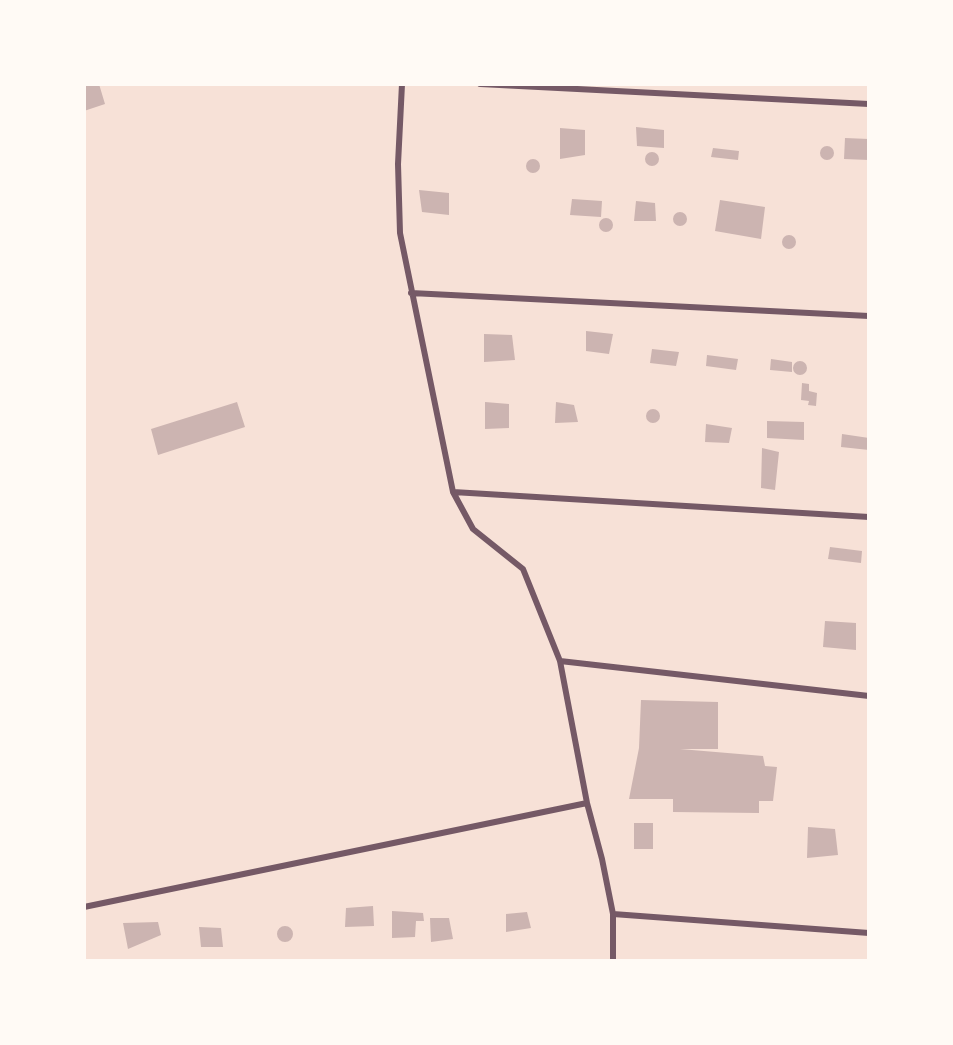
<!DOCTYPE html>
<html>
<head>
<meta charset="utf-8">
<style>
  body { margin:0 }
  #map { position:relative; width:953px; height:1045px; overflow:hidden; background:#f7e1d7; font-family:Roboto,sans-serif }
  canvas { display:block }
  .frame { position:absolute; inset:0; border:86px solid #fffaf5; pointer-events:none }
</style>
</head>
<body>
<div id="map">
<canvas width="953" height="1045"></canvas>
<div class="frame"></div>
</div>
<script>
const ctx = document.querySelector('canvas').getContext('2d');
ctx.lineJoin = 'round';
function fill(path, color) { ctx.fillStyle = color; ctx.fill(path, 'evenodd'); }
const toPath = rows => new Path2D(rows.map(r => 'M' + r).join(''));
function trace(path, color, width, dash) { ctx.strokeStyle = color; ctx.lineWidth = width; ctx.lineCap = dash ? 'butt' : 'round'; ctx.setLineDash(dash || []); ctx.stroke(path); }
fill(toPath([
  [84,84,99,84,105,104,84,111],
  [636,127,664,130,664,148,637,146],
  [560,128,585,130,585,155,560,159],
  [845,138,869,139,869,160,844,159],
  '820 153a7 7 0 1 1 14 0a7 7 0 1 1-14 0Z',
  [713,148,739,151,738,160,711,157],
  '645 159a7 7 0 1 1 14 0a7 7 0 1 1-14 0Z',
  '526 166a7 7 0 1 1 14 0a7 7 0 1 1-14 0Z',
  [419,190,449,193,449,215,422,212],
  [572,199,602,201,601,217,570,215],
  [720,200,765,207,761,239,715,231],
  [636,201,655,203,656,221,634,221],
  '673 219a7 7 0 1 1 14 0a7 7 0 1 1-14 0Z',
  '599 225a7 7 0 1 1 14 0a7 7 0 1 1-14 0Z',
  '782 242a7 7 0 1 1 14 0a7 7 0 1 1-14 0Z',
  [586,331,613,334,609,354,586,351],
  [484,334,512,335,515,360,484,362],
  [652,349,679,352,676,366,650,363],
  [707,355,738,359,736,370,706,366],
  [771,359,792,362,792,372,770,370],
  '793 368a7 7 0 1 1 14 0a7 7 0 1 1-14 0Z',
  [802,383,809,384,809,391,817,393,816,406,808,405,809,401,801,400],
  [237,402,245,427,158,455,151,429],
  [485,402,509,404,509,428,485,429],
  [556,402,574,405,578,422,555,423],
  '646 416a7 7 0 1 1 14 0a7 7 0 1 1-14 0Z',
  [767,421,804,422,804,440,767,438],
  [706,424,732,428,729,443,705,442],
  [842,434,869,438,869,450,841,447],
  [762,448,779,452,775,490,761,488],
  [830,547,862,551,861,563,828,559],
  [825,621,856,623,856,650,823,647],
  [641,700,718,702,718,749,680,749,763,756,765,766,777,767,773,801,759,801,759,813,673,812,673,799,629,799,639,748],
  [634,823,653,823,653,849,634,849],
  [808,827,835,829,838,855,807,858],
  [373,906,374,926,345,927,346,908],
  [392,911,423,913,424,921,416,921,415,937,392,938],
  [527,912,531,928,506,932,506,914],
  [430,918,449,918,453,939,431,942],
  [158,922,161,935,128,949,123,923],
  '277 934a8 8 0 1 1 16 0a8 8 0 1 1-16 0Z',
  [199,927,221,928,223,947,201,947]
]), '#ccb4b1');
trace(toPath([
  [402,84,398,164,400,233,453,492,473,529,523,569,560,661,587,803,602,859,613,914,613,961],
  [480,84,869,104],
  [411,293,869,316],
  [453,492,869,517],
  [560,661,869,696],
  [84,907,587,803],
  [613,914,869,933]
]), '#755966', 6);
</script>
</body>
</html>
